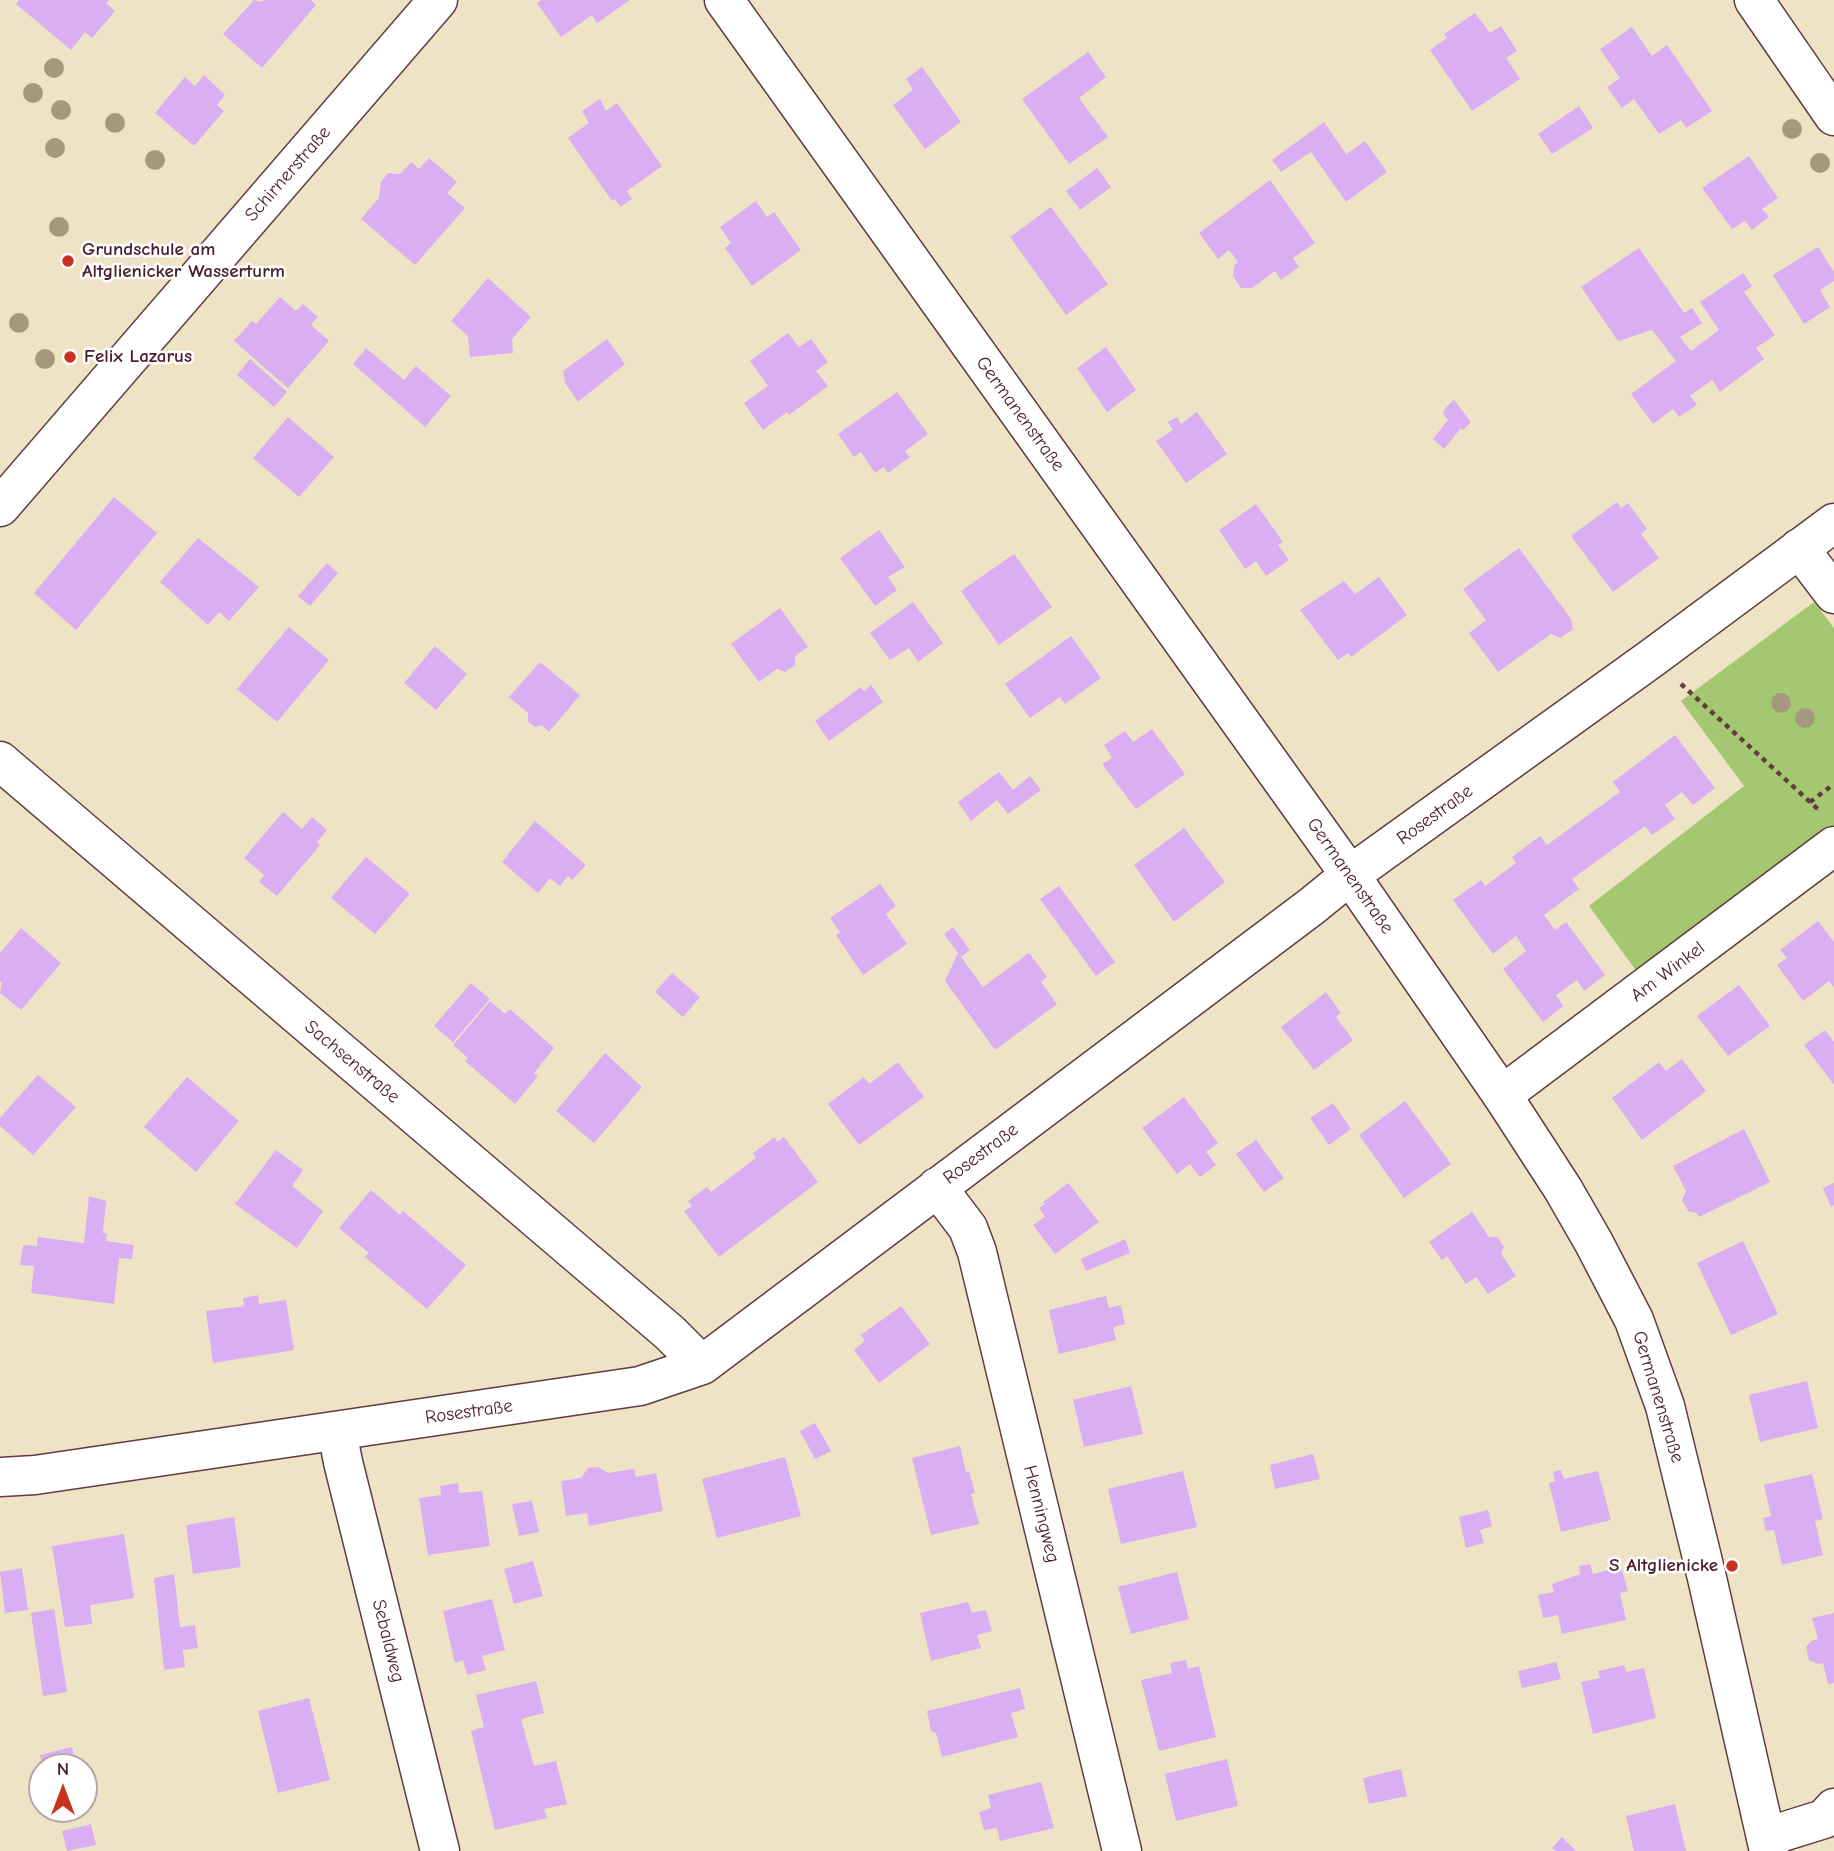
<!DOCTYPE html>
<html>
<head>
<meta charset="utf-8">
<style>
  body { margin:0 }
  #map { position:relative; width:1834px; height:1851px; overflow:hidden; background:#efe3c5; font-family:"Comic Neue",sans-serif }
  canvas { display:block }
  .north { position:absolute; left:28px; top:1753px; width:70px; height:70px; box-sizing:border-box; background:#fff; border:2px solid #b7a5aa; border-radius:50%; rotate:0deg; font-size:19px; font-weight:700; line-height:28px; text-align:center; color:#4a1f2b }
  .north::after { content:''; display:block; margin:auto; width:24px; height:32px; background:#c8321e; clip-path:polygon(50% 0,100% 100%,50% 72%,0 100%) }
</style>
</head>
<body>
<div id="map">
<canvas width="1834" height="1851"></canvas>
<div class="north">N</div>
</div>
<script>
const ctx = document.querySelector('canvas').getContext('2d');
ctx.lineJoin = 'round';
function fill(path, color) { ctx.fillStyle = color; ctx.fill(path, 'evenodd'); }
const toPath = rows => new Path2D(rows.map(r => 'M' + r).join(''));
function trace(path, color, width, dash) { ctx.strokeStyle = color; ctx.lineWidth = width; ctx.lineCap = dash ? 'butt' : 'round'; ctx.setLineDash(dash || []); ctx.stroke(path); }
function write(font, color, halo, rows, align = 'center') {
  ctx.font = font + ' "Comic Neue",sans-serif'; ctx.lineWidth = 5; ctx.setLineDash([]); ctx.textBaseline = 'middle'; ctx.strokeStyle = halo; ctx.fillStyle = color; for (const [text, x, y, turn = 0] of rows) {
    ctx.save(); ctx.translate(x, y); ctx.rotate((+turn || 0) * Math.PI / 180); ctx.textAlign = isNaN(turn) ? turn : align; if (halo) ctx.strokeText(text, 0, 0); ctx.fillText(text, 0, 0); ctx.restore();
  }
}
fill(toPath([
  [1814,602,1834,628,1834,825,1798,857,1640,976,1589,906,1744,786,1681,701]
]), '#a4c872');
fill(toPath([
  [19,0,109,0,106,3,115,11,92,38,85,32,71,50,16,4],
  [254,0,262,2,264,0,311,0,316,5,262,68,223,34],
  [541,0,630,0,597,23,592,15,561,37,537,3],
  [1475,13,1490,33,1501,26,1517,51,1506,58,1520,79,1472,111,1430,50,1447,38,1444,34],
  [1632,27,1652,56,1667,45,1712,111,1686,128,1681,120,1659,134,1634,99,1622,108,1607,87,1620,78,1600,49],
  [1088,52,1106,77,1079,98,1108,137,1069,164,1022,99],
  [922,67,961,122,925,149,893,105,913,90,906,79],
  [204,75,225,95,217,105,224,111,194,146,155,113,185,77,195,86],
  [600,99,606,111,617,103,662,166,627,191,632,199,620,207,615,199,612,201,568,138,589,123,582,111],
  [1579,106,1593,128,1552,154,1538,134],
  [1324,122,1346,154,1365,141,1387,172,1346,202,1311,152,1281,172,1272,160],
  [1749,156,1778,198,1762,209,1769,217,1752,230,1745,221,1732,229,1702,188],
  [429,158,457,182,447,193,465,208,415,265,361,219,379,198,381,182,388,173,400,174,411,162,419,169],
  [1097,168,1111,187,1080,210,1066,191],
  [1270,180,1315,243,1293,258,1299,267,1281,280,1275,271,1252,288,1241,288,1233,276,1234,266,1238,262,1229,250,1218,259,1199,233],
  [756,201,767,217,774,212,801,250,752,286,725,248,731,243,720,227],
  [1051,207,1108,284,1066,315,1010,237],
  [1818,247,1834,272,1834,281,1820,290,1830,307,1804,324,1773,275],
  [1639,248,1684,313,1692,308,1702,323,1680,337,1691,351,1719,330,1700,302,1743,273,1752,286,1744,292,1775,335,1756,348,1764,359,1720,392,1712,380,1690,396,1697,405,1679,417,1673,409,1653,424,1631,394,1676,361,1652,330,1618,341,1581,287],
  [488,278,531,317,512,339,513,353,470,357,468,336,451,321],
  [280,297,296,311,303,304,318,317,311,325,329,341,288,388,234,341,252,321,256,324],
  [788,333,799,347,811,339,828,362,816,371,828,386,789,415,787,412,763,430,744,403,768,386,750,361],
  [607,339,625,364,578,402,565,383,563,371],
  [1106,347,1136,390,1107,412,1077,368],
  [366,348,404,380,416,366,451,396,425,427,353,364],
  [250,359,287,392,274,407,237,375],
  [897,392,928,434,905,451,910,457,888,473,884,467,875,473,861,452,854,457,838,434],
  [1454,400,1471,422,1463,430,1461,428,1444,449,1433,439,1448,420,1443,414,1446,407],
  [1197,412,1227,454,1186,483,1156,441,1173,430,1168,422,1177,417,1181,424],
  [288,417,334,457,299,497,253,458],
  [114,497,157,533,76,630,34,593],
  [1617,502,1621,508,1628,503,1647,529,1641,534,1659,558,1613,592,1571,536],
  [1256,504,1283,542,1278,545,1289,560,1266,576,1256,561,1245,569,1219,530],
  [879,530,905,567,888,577,897,590,875,606,840,558],
  [198,538,259,587,229,621,219,612,208,625,160,582],
  [1519,548,1571,619,1573,629,1560,638,1551,634,1498,672,1469,633,1486,620,1463,589],
  [1014,554,1052,607,999,645,961,591],
  [327,563,338,573,310,606,298,596],
  [1379,577,1407,615,1351,657,1348,653,1338,660,1300,610,1344,581,1355,594],
  [913,602,943,643,918,662,909,648,890,660,870,633],
  [780,608,808,647,795,656,795,665,785,672,777,669,759,682,731,644],
  [289,627,329,660,277,722,237,689],
  [1071,636,1101,678,1065,704,1060,697,1030,718,1005,684],
  [435,646,467,674,436,710,404,683],
  [540,662,580,695,549,732,542,725,535,727,528,722,528,713,509,697],
  [871,685,883,702,829,741,815,721,861,687,864,691],
  [1152,729,1185,774,1136,809,1102,764,1112,758,1104,745,1125,731,1133,742],
  [1675,735,1715,788,1693,805,1682,792,1665,805,1675,819,1652,835,1645,826,1572,879,1579,889,1544,915,1555,930,1566,922,1605,975,1584,991,1577,980,1556,995,1563,1006,1543,1022,1503,969,1526,951,1516,936,1493,954,1453,900,1481,880,1485,886,1516,863,1512,857,1540,836,1547,845,1620,792,1613,782],
  [999,772,1013,790,1030,776,1041,790,1008,814,997,800,971,821,958,802],
  [283,812,302,829,312,817,327,830,317,842,320,845,277,896,259,882,264,875,244,858],
  [535,821,586,865,572,880,568,876,560,886,550,878,538,893,502,862],
  [1184,828,1225,882,1174,922,1134,865],
  [366,857,410,894,375,934,331,898],
  [880,884,896,906,886,914,907,944,863,975,836,935,840,932,830,918],
  [1059,886,1115,962,1096,976,1040,899],
  [1818,921,1834,942,1834,987,1829,981,1803,1001,1777,965,1787,958,1780,950],
  [953,927,970,950,961,957,983,987,1029,953,1047,977,1041,982,1057,1004,995,1050,945,981,958,953,944,934],
  [21,928,61,963,21,1010,0,993,2,983,0,981,0,953],
  [672,973,700,997,683,1017,655,992],
  [471,983,490,999,453,1042,434,1026],
  [1739,985,1770,1026,1728,1056,1697,1016],
  [1326,992,1341,1013,1336,1017,1353,1040,1314,1070,1281,1027],
  [490,1001,505,1014,510,1009,554,1048,534,1073,538,1076,515,1104,465,1061,468,1058,453,1045],
  [1825,1030,1834,1042,1834,1085,1804,1045],
  [605,1053,642,1087,594,1143,556,1111],
  [1682,1059,1706,1091,1642,1140,1612,1098,1659,1062,1666,1071],
  [898,1062,924,1097,859,1145,828,1104,864,1077,869,1084],
  [38,1075,76,1107,33,1155,0,1126,0,1118],
  [187,1077,239,1121,196,1172,144,1127],
  [1184,1097,1218,1143,1206,1152,1216,1165,1200,1177,1190,1164,1177,1174,1142,1128],
  [1405,1101,1451,1164,1404,1198,1359,1135],
  [1333,1103,1351,1129,1329,1145,1310,1118],
  [1744,1129,1770,1182,1699,1217,1697,1213,1688,1211,1682,1200,1686,1191,1673,1166],
  [775,1137,777,1142,784,1137,818,1182,719,1257,684,1211,692,1206,688,1201,707,1187,711,1192,756,1158,753,1153],
  [1256,1140,1284,1178,1264,1192,1236,1154],
  [276,1150,303,1170,292,1186,323,1211,297,1248,235,1204],
  [1068,1183,1099,1222,1055,1254,1033,1225,1045,1217,1039,1208,1045,1204,1043,1202],
  [1834,1183,1834,1205,1831,1207,1823,1188],
  [371,1190,400,1215,403,1211,466,1265,427,1309,365,1257,369,1253,339,1228],
  [89,1196,106,1201,103,1233,107,1234,106,1241,134,1245,132,1259,119,1258,114,1304,31,1293,34,1266,20,1265,23,1245,37,1246,38,1237,84,1243],
  [1472,1212,1489,1237,1497,1237,1504,1247,1501,1254,1516,1276,1488,1294,1476,1277,1466,1284,1447,1256,1442,1260,1429,1242],
  [1125,1239,1130,1253,1086,1271,1081,1259],
  [1743,1241,1778,1314,1731,1335,1697,1263],
  [258,1295,259,1304,286,1300,294,1350,213,1363,206,1311,244,1306,243,1298],
  [1106,1296,1109,1308,1121,1305,1125,1324,1113,1327,1116,1340,1059,1354,1049,1310],
  [901,1306,930,1344,879,1383,854,1350,865,1341,861,1335],
  [1807,1381,1818,1428,1760,1442,1749,1395],
  [1131,1386,1143,1434,1084,1447,1073,1400],
  [815,1423,831,1451,815,1459,800,1431],
  [960,1446,966,1472,969,1471,975,1493,971,1494,979,1524,931,1535,912,1458],
  [1313,1454,1320,1479,1275,1489,1270,1465],
  [785,1457,801,1516,717,1538,702,1479],
  [598,1467,608,1473,634,1469,636,1477,656,1473,663,1511,589,1526,587,1513,566,1516,561,1481,581,1478,588,1468],
  [1561,1470,1564,1479,1598,1471,1611,1520,1561,1532,1549,1483,1555,1481,1553,1472],
  [1183,1471,1197,1527,1121,1544,1108,1489],
  [1812,1474,1823,1519,1815,1521,1823,1555,1782,1565,1774,1530,1766,1531,1763,1518,1771,1516,1764,1485],
  [458,1483,459,1493,482,1491,490,1546,428,1555,419,1498,441,1495,440,1486],
  [532,1501,539,1532,519,1536,512,1504],
  [1488,1510,1492,1526,1480,1530,1484,1543,1466,1548,1459,1517],
  [234,1517,241,1567,193,1574,186,1525],
  [124,1534,134,1598,90,1605,92,1624,65,1627,52,1546],
  [533,1561,543,1596,514,1604,504,1569],
  [1590,1564,1593,1574,1613,1569,1613,1572,1622,1570,1628,1591,1620,1593,1626,1620,1562,1634,1558,1615,1543,1618,1538,1595,1554,1592,1552,1584,1580,1574,1579,1566],
  [22,1568,28,1610,5,1613,0,1572],
  [1177,1572,1189,1619,1131,1634,1118,1587],
  [174,1574,180,1627,195,1625,198,1648,183,1650,185,1667,164,1670,154,1578],
  [492,1599,505,1650,482,1656,486,1670,467,1675,463,1660,455,1663,443,1611],
  [968,1602,972,1613,986,1610,992,1631,977,1635,981,1648,931,1661,920,1613],
  [54,1609,67,1692,43,1696,31,1613],
  [1834,1613,1834,1683,1828,1684,1823,1663,1818,1664,1809,1660,1806,1647,1811,1641,1818,1639,1812,1618],
  [1186,1660,1188,1669,1199,1666,1216,1737,1159,1751,1141,1680,1172,1673,1170,1663],
  [1556,1662,1561,1679,1522,1688,1518,1671],
  [1624,1665,1626,1672,1644,1668,1656,1718,1593,1734,1581,1682,1600,1678,1598,1671],
  [536,1681,544,1713,521,1719,534,1766,556,1761,567,1804,544,1809,547,1818,495,1830,471,1731,484,1727,476,1695],
  [1020,1688,1025,1709,1011,1713,1018,1737,942,1757,936,1733,931,1731,927,1711],
  [309,1698,330,1780,278,1793,258,1711],
  [72,1747,77,1767,43,1767,40,1755],
  [1227,1759,1238,1806,1176,1821,1165,1774],
  [1401,1769,1407,1796,1369,1804,1363,1778],
  [1041,1782,1054,1828,1000,1841,997,1828,984,1830,979,1812,991,1808,988,1795],
  [1675,1804,1686,1851,1634,1851,1626,1816],
  [91,1824,96,1845,67,1851,62,1831],
  [1562,1837,1576,1851,1556,1851,1552,1848]
]), '#daaef3');
const street = toPath([
  [1754,0,1834,116],
  [0,507,438,0],
  [1799,548,1834,594],
  [0,761,670,1333,702,1365],
  [1502,1095,1834,846],
  [937,1187,968,1228,977,1252,1122,1851],
  [337,1431,343,1462,440,1851],
  [0,1477,35,1475,640,1386,702,1365,1312,906,1350,875,1652,658,1834,523],
  [1766,1837,1824,1819,1834,1808]
]);
const secondary = toPath([
  [724,0,1350,875,1502,1095,1563,1189,1594,1243,1634,1320,1665,1406,1707,1578,1769,1851]
]);
trace(street, '#633c42', 41);
trace(secondary, '#633c42', 41);
trace(toPath([
  [1681,684,1820,811],
  [1810,802,1834,784]
]), '#633c42', 4.5, [5, 5]);
trace(street, '#fff', 38);
trace(secondary, '#fff', 38);
ctx.fillStyle = '#a6987e';
for (const [x, y] of [
  [54,68],
  [33,93],
  [61,110],
  [115,123],
  [1792,129],
  [55,148],
  [155,160],
  [1820,163],
  [59,227],
  [19,323],
  [45,359],
  [1781,703],
  [1805,718]
]) { ctx.beginPath(); ctx.arc(x, y, 10, 0, 2 * Math.PI); ctx.fill(); }
for (const [x, y, r, color] of [
  [68,261,7,"#c8321e"],
  [70,357,7,"#c8321e"],
  [1732,1566,7,"#c8321e"]
]) { const dot = new Path2D(); dot.arc(x, y, r, 0, 2 * Math.PI); ctx.fillStyle = color; ctx.fill(dot); trace(dot, '#fff', 2.5); }
write('19px', '#4a1f2b', '#fff', [
  ["Schirnerstraße",288,174,-49],
  ["Germanenstraße",1020,414,54],
  ["Rosestraße",1435,815,-36],
  ["Germanenstraße",1350,876,55],
  ["Am Winkel",1668,972,-37],
  ["Sachsenstraße",352,1062,40],
  ["Rosestraße",981,1154,-37],
  ["Germanenstraße",1658,1397,73],
  ["Rosestraße",469,1412,-8],
  ["Henningweg",1041,1514,76],
  ["Sebaldweg",388,1641,76]
]);
write('bold 19px', '#4a1f2b', '#fff', [
  ["Grundschule am",82,250],
  ["Altglienicker Wasserturm",82,272],
  ["Felix Lazarus",84,357],
  ["S Altglienicke",1718,1566,"right"]
], 'left');
</script>
</body>
</html>
